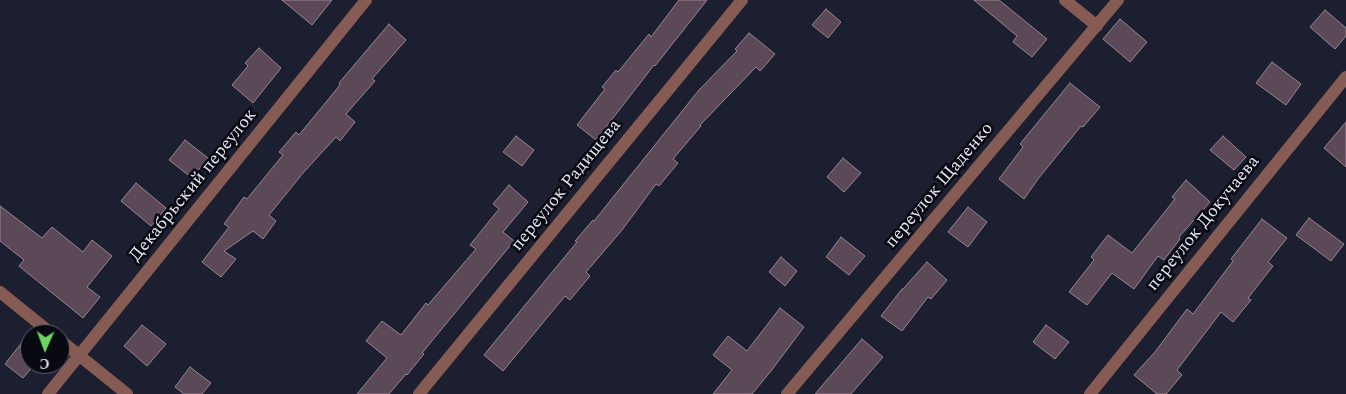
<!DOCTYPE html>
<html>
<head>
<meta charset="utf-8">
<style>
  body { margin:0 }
  #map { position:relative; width:1346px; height:394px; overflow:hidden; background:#1b1f30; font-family:Spectral,serif }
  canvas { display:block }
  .north { position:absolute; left:20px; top:324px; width:50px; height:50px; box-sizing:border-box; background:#080911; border:1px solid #60616b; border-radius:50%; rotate:182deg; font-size:14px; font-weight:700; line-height:20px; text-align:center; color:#e3e6f2 }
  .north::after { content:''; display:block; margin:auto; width:18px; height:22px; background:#6cd362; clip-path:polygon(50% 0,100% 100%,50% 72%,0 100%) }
</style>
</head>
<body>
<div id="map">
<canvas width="1346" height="394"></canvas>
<div class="north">С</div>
</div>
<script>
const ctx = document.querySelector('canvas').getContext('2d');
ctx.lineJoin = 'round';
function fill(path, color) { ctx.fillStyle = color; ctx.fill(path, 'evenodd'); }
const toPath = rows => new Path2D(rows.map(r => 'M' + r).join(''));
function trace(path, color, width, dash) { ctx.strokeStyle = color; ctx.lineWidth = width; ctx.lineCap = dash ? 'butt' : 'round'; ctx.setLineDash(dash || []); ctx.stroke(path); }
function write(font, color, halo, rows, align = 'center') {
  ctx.font = font + ' Spectral,serif'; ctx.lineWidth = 5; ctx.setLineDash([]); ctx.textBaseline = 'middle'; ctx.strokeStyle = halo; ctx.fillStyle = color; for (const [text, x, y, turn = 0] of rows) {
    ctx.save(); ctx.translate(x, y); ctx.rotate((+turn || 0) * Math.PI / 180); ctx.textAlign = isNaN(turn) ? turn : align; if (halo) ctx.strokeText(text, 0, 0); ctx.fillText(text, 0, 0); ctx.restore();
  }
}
const building = toPath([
  [282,0,332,0,312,25,282,0],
  [679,0,707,0,655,66,654,65,596,140,577,125,605,89,602,87,616,70,618,72,649,34,651,37,679,0],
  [974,0,999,0,1047,39,1032,57,1013,42,1017,36,974,0],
  [826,9,841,22,828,38,812,25,826,9],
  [1325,10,1346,28,1346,36,1335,49,1310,27,1325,10],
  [1120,19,1147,42,1130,62,1103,39,1120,19],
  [389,24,406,40,372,79,375,81,346,114,355,122,340,141,336,137,303,173,269,215,276,221,263,239,253,231,224,251,236,259,221,277,202,262,229,227,224,224,244,197,247,199,283,155,279,152,296,132,299,135,340,85,339,83,389,24],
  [749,33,775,54,760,71,756,67,700,125,701,126,673,159,678,163,659,186,656,184,622,230,586,272,590,276,570,300,565,296,503,371,484,355,577,242,575,241,593,220,594,221,699,90,737,51,735,49,749,33],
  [259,48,281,68,253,103,232,85,248,66,245,63,259,48],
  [1272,62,1301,84,1286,105,1256,83,1272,62],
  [1070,83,1100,107,1083,127,1081,126,1038,179,1024,199,999,179,1023,147,1020,144,1070,83],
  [1346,122,1346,167,1324,148,1346,122],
  [516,136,534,150,522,166,503,152,516,136],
  [1223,136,1246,157,1234,170,1210,150,1223,136],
  [185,140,208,158,192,178,169,160,185,140],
  [843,158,861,173,844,192,827,177,843,158],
  [1186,180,1210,202,1179,237,1180,239,1164,260,1158,256,1134,289,1112,273,1087,305,1069,292,1094,260,1091,257,1108,235,1132,253,1175,199,1172,197,1186,180],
  [136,183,166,208,151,226,121,201,136,183],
  [509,185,528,202,503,232,514,241,422,353,424,354,407,375,406,374,389,394,357,394,387,358,366,341,382,321,401,335,426,303,428,305,476,249,470,245,499,209,493,204,509,185],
  [0,206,42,238,52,227,83,252,92,240,112,256,87,287,100,297,83,318,19,266,24,260,0,241,0,206],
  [968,207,987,222,968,247,948,232,968,207],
  [1309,218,1344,244,1331,261,1296,235,1309,218],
  [1262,219,1287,238,1268,262,1273,266,1248,298,1251,300,1233,322,1221,312,1177,370,1182,375,1166,394,1157,394,1134,375,1155,352,1187,309,1193,314,1233,261,1231,259,1262,219],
  [841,237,865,256,849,275,826,257,841,237],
  [781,257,797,271,785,286,769,272,781,257],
  [927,262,947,280,931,299,928,297,902,331,881,316,902,289,903,289,927,262],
  [780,308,804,327,771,371,752,394,713,394,732,370,713,355,728,336,747,351,780,308],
  [142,325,166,344,147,366,124,346,142,325],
  [1046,325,1069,342,1055,359,1033,342,1046,325],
  [30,332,30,370,23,378,5,364,30,332],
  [862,339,883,357,851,394,815,394,862,339],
  [190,367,211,383,202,394,184,394,175,387,190,367]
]);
fill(building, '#5c4958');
trace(building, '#988493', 1);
trace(toPath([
  [1065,0,1097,26],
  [48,394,366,0],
  [419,394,742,0],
  [787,394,1118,0],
  [1090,394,1346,77]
]), '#865b53', 12);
trace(toPath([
  [0,292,52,334],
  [60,340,127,394]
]), '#865b53', 12);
write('18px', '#e3e6f2', '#080911', [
  ["Декабрьский переулок",194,186,-51],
  ["переулок Радищева",567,186,-51],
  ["переулок Щаденко",940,186,-50],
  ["переулок Докучаева",1204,224,-51]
]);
</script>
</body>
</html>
